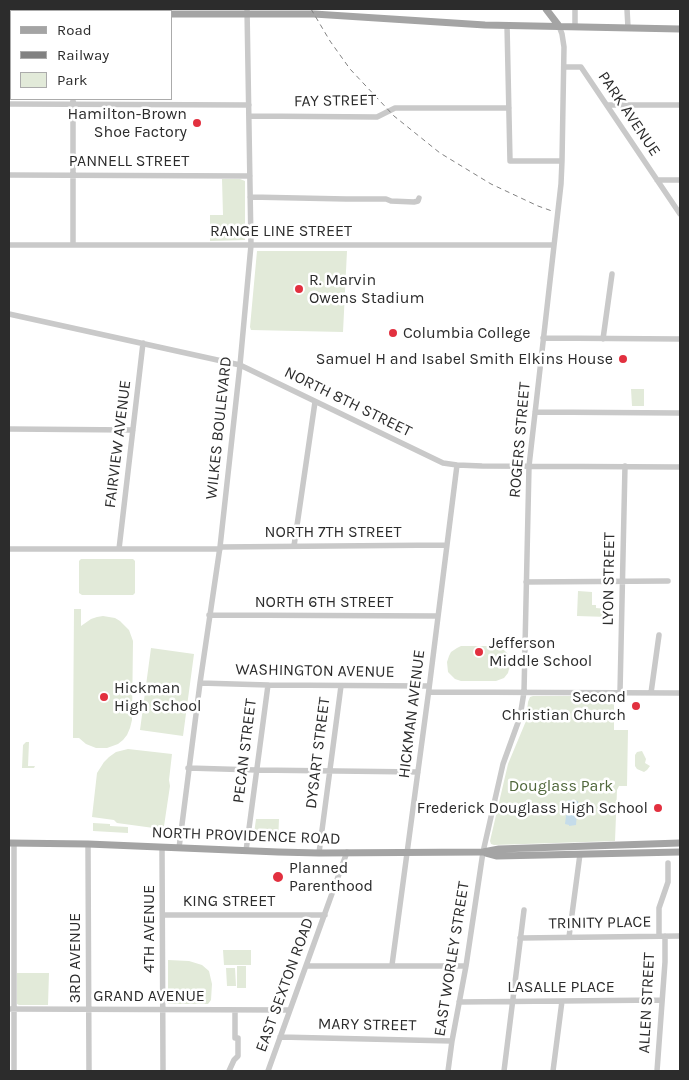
<!DOCTYPE html>
<html>
<head>
<meta charset="utf-8">
<style>
  body { margin:0 }
  #map { position:relative; width:689px; height:1080px; overflow:hidden; background:#fff; font-family:Karla,sans-serif }
  canvas { display:block }
  .frame { position:absolute; inset:0; border:10px solid #2c2c2c; pointer-events:none }
  .legend { position:absolute; left:10px; top:10px; width:162px; height:90px; box-sizing:border-box; background:#fff; border:1px solid #ababab; margin:0; padding:6px 9px; list-style:none; font-size:15px; color:#2c2c2c }
  .legend li { display:flex; align-items:center; gap:10px; height:25px }
  .legend b { width:25px; border:1px solid #ababab }
</style>
</head>
<body>
<div id="map">
<canvas width="689" height="1080"></canvas>
<div class="frame"></div>
<ul class="legend">
<li><b style="height:6px;background:#a4a4a4"></b>Road</li>
<li><b style="height:6px;background:#818181"></b>Railway</li>
<li><b style="height:14px;background:#e2ead9"></b>Park</li>
</ul>
</div>
<script>
const ctx = document.querySelector('canvas').getContext('2d');
ctx.lineJoin = 'round';
function fill(path, color) { ctx.fillStyle = color; ctx.fill(path, 'evenodd'); }
const toPath = rows => new Path2D(rows.map(r => 'M' + r).join(''));
function trace(path, color, width, dash) { ctx.strokeStyle = color; ctx.lineWidth = width; ctx.lineCap = dash ? 'butt' : 'round'; ctx.setLineDash(dash || []); ctx.stroke(path); }
function write(font, color, halo, rows, align = 'center') {
  ctx.font = font + ' Karla,sans-serif'; ctx.lineWidth = 5; ctx.setLineDash([]); ctx.textBaseline = 'middle'; ctx.strokeStyle = halo; ctx.fillStyle = color; for (const [text, x, y, turn = 0] of rows) {
    ctx.save(); ctx.translate(x, y); ctx.rotate((+turn || 0) * Math.PI / 180); ctx.textAlign = isNaN(turn) ? turn : align; if (halo) ctx.strokeText(text, 0, 0); ctx.fillText(text, 0, 0); ctx.restore();
  }
}
fill(toPath([
  [222,179,240,179,245,181,245,240,210,241,210,215,223,215],
  [257,251,347,251,343,332,251,330,250,327],
  [631,389,644,389,644,406,632,406],
  [81,559,133,559,135,561,135,593,133,595,82,595,79,593,79,561],
  [578,591,592,592,592,605,596,605,596,608,608,609,608,617,577,616],
  [74,609,81,609,81,626,91,619,97,617,103,616,115,618,120,621,129,630,133,641,132,720,130,728,127,735,123,740,118,744,107,748,96,748,86,744,79,738,73,738],
  [461,646,490,646,502,648,507,653,509,658,510,665,508,673,504,678,496,681,461,681,455,679,448,672,447,662,449,656,451,652,457,648],
  [151,648,194,654,183,736,140,730],
  [533,696,614,696,614,730,628,730,627,786,619,786,617,790,615,841,494,845,491,844,490,841,508,764,526,721,528,702,530,697],
  [26,742,29,742,28,766,35,766,34,768,22,768,23,745],
  [128,749,172,754,169,780,170,786,164,826,161,829,117,823,114,820,92,817,97,773,104,762,109,757,116,752],
  [642,751,646,759,645,763,650,766,647,770,644,772,637,769,635,766,635,755,637,752],
  [256,819,279,819,278,842,253,841],
  [93,823,110,824,110,826,128,827,128,833,93,831],
  [223,950,251,950,251,965,224,965],
  [168,960,189,961,202,965,209,971,212,984,211,1000,208,1004,168,1004],
  [237,966,246,966,246,988,237,988],
  [226,968,235,968,236,986,227,986],
  [17,973,49,973,48,1005,19,1005,17,1004]
]), '#e2ead9');
fill(toPath([
  [568,800,578,801,576,825,569,826,569,825,565,824]
]), '#c5dcea');
trace(toPath([
  [627,9,628,28],
  [507,25,510,161,562,161],
  [575,27,575,9],
  [564,67,581,67,680,214],
  [9,104,249,105],
  [607,105,680,105],
  [249,116,377,117,395,108,509,108],
  [9,175,250,176],
  [657,180,680,180],
  [250,197,346,199,386,199,391,201,414,202,418,201,419,198],
  [9,245,554,245],
  [73,245,73,99],
  [9,314,240,365,443,463,457,465,482,466,680,467],
  [543,338,680,339],
  [603,339,612,274],
  [535,412,680,413],
  [9,429,133,430],
  [294,546,315,402],
  [220,547,446,545],
  [9,549,220,549],
  [119,549,143,343],
  [526,582,668,581],
  [209,615,438,616],
  [200,683,268,685,429,686],
  [429,692,680,693],
  [620,692,625,466],
  [651,693,659,635],
  [188,768,256,770],
  [256,770,418,772],
  [14,843,14,1071],
  [88,844,89,1071],
  [162,847,163,1071],
  [179,848,200,683,220,547,240,365,251,245,247,9],
  [246,851,268,685],
  [319,853,341,686],
  [163,915,325,915],
  [659,936,659,908,668,882,668,863],
  [569,937,580,854],
  [520,938,680,936],
  [392,965,429,689,457,465],
  [307,966,466,966],
  [459,1002,662,1000],
  [9,1009,290,1010],
  [280,1037,452,1041],
  [229,1071,234,1060,238,1056,238,1038,235,1038,235,1010],
  [268,1071,347,852],
  [448,1071,452,1041,466,966,483,852,503,764,520,717,524,692,529,466,561,184,562,161,564,47,562,34,559,26],
  [504,1071,524,910],
  [553,1071,562,1001],
  [657,1071,665,962,665,936]
]), '#c9c9c9', 5.5);
trace(toPath([
  [546,9,559,26],
  [9,13,11,13],
  [171,14,314,14,485,25,680,29],
  [9,843,88,844,278,852,319,853,483,852,499,849,680,843],
  [486,853,497,856,680,852]
]), '#a4a4a4', 7);
trace(toPath([
  [311,9,330,41,350,69,394,116,440,153,491,184,538,206,552,211]
]), '#818181', 1, [5, 4]);
for (const [x, y, r, color] of [
  [197,123,5,"#e2303f"],
  [299,289,5,"#e2303f"],
  [393,333,5,"#e2303f"],
  [623,359,5,"#e2303f"],
  [479,652,5,"#e2303f"],
  [104,697,5,"#e2303f"],
  [636,706,5,"#e2303f"],
  [658,808,5,"#e2303f"],
  [278,877,6,"#e2303f"]
]) { const dot = new Path2D(); dot.arc(x, y, r, 0, 2 * Math.PI); ctx.fillStyle = color; ctx.fill(dot); trace(dot, '#fff', 2); }
write('16px', '#2c2c2c', '#fff', [
  ["FAY STREET",335,101,-1],
  ["PARK AVENUE",629,114,56],
  ["PANNELL STREET",129,161],
  ["RANGE LINE STREET",281,231],
  ["NORTH 8TH STREET",348,402,26],
  ["WILKES BOULEVARD",219,428,-84],
  ["ROGERS STREET",520,440,-85],
  ["FAIRVIEW AVENUE",118,444,-83],
  ["NORTH 7TH STREET",333,532],
  ["LYON STREET",609,579,-89],
  ["NORTH 6TH STREET",324,602],
  ["WASHINGTON AVENUE",315,671,1],
  ["HICKMAN AVENUE",412,714,-83],
  ["PECAN STREET",245,751,-83],
  ["DYSART STREET",318,753,-83],
  ["NORTH PROVIDENCE ROAD",246,836,2],
  ["KING STREET",229,901],
  ["TRINITY PLACE",600,923,-1],
  ["4TH AVENUE",149,929,-90],
  ["3RD AVENUE",75,958,-90],
  ["EAST WORLEY STREET",452,959,-81],
  ["EAST SEXTON ROAD",285,985,-70],
  ["LASALLE PLACE",561,987],
  ["GRAND AVENUE",149,996],
  ["ALLEN STREET",647,1003,-87],
  ["MARY STREET",367,1025,1]
]);
write('16px', '#2c2c2c', '#fff', [
  ["Hamilton-Brown",187,114,"right"],
  ["Shoe Factory",187,132,"right"],
  ["R. Marvin",309,280],
  ["Owens Stadium",309,298],
  ["Columbia College",403,333],
  ["Samuel H and Isabel Smith Elkins House",613,359,"right"],
  ["Jefferson",489,643],
  ["Middle School",489,661],
  ["Hickman",114,688],
  ["High School",114,706],
  ["Second",626,697,"right"],
  ["Christian Church",626,715,"right"],
  ["Frederick Douglass High School",648,808,"right"],
  ["Planned",289,868],
  ["Parenthood",289,886]
], 'left');
write('16px', '#50673b', '#fff', [
  ["Douglass Park",561,786]
]);
</script>
</body>
</html>
